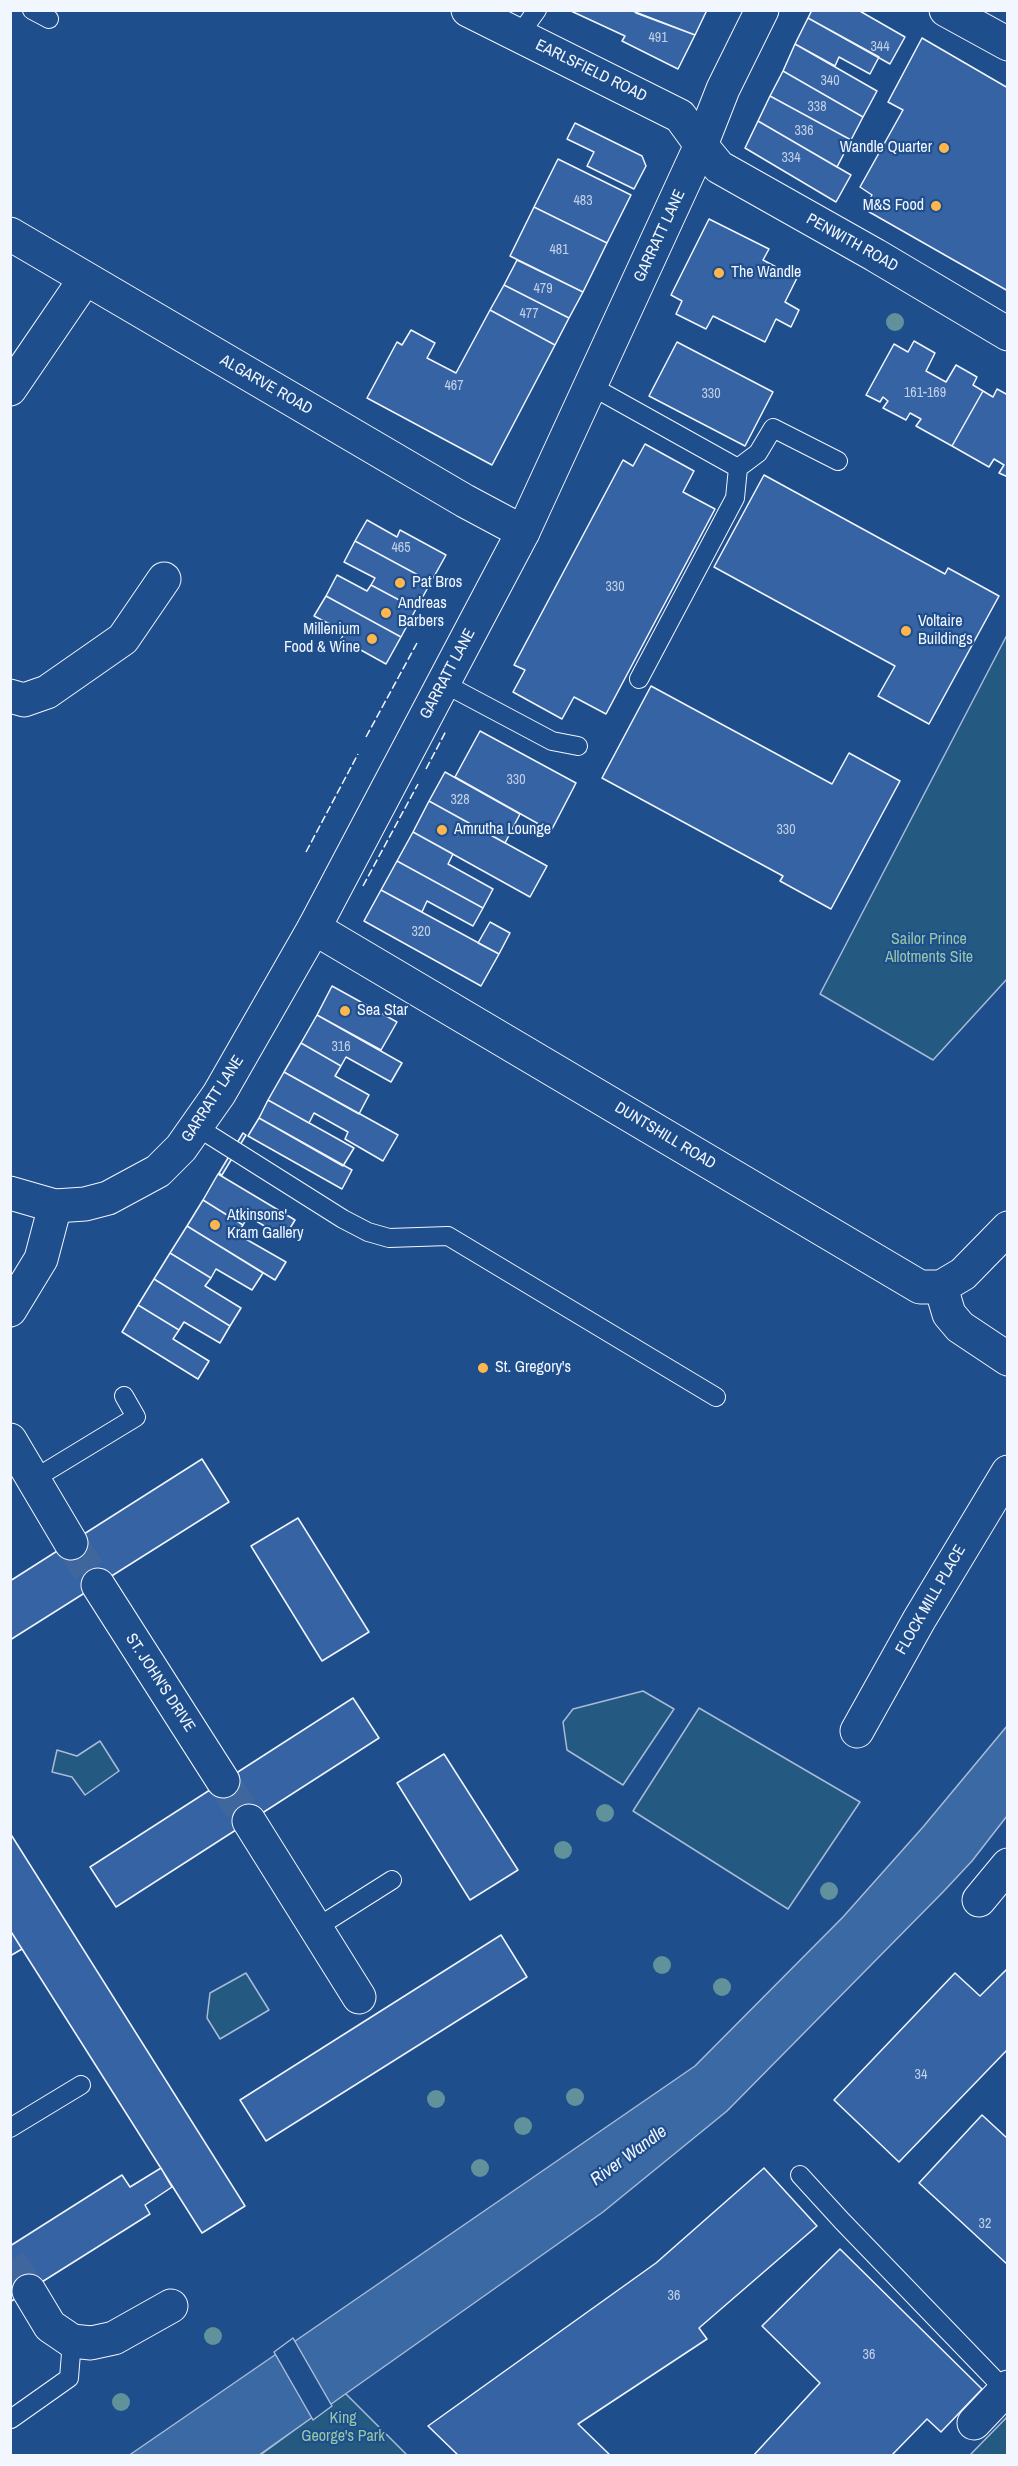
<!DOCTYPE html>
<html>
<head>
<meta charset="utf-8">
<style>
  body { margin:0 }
  #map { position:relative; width:1018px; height:2466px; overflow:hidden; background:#1f4e8c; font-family:"Archivo Narrow",sans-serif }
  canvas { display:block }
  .frame { position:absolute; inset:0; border:12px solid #f2f6ff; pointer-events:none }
</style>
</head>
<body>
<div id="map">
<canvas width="1018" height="2466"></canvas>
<div class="frame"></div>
</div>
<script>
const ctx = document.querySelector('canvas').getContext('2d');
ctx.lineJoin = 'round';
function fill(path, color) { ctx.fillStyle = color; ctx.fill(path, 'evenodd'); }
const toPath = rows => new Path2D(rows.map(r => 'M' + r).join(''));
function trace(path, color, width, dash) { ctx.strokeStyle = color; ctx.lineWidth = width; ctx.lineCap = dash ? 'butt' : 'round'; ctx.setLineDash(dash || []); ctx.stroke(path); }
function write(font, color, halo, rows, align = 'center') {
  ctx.font = font + ' "Archivo Narrow",sans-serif'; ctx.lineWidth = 4.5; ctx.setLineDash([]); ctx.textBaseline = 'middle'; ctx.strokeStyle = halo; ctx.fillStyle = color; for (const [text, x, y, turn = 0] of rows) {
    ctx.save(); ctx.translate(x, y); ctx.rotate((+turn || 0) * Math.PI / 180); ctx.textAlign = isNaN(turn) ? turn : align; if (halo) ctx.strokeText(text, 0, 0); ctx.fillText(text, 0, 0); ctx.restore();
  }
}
const green = toPath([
  [1007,635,1007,979,933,1060,820,994,1007,635],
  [643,1691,674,1709,623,1785,567,1750,563,1722,573,1709,643,1691],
  [699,1708,860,1802,788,1909,633,1811,699,1708],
  [100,1741,119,1771,85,1795,72,1777,52,1772,57,1750,77,1756,100,1741],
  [246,1973,269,2010,220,2039,207,2018,210,1993,246,1973],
  [345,2393,407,2455,259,2456,345,2393],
  [1007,2417,1007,2455,970,2455,1007,2417]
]);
fill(green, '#245a82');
trace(green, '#a8bbd7', 1.5);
const water = toPath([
  [1007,1726,1007,1816,972,1861,943,1892,727,2111,603,2212,259,2455,128,2456,695,2066,843,1917,923,1827,1007,1726]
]);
fill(water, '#3b69a3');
trace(water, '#a8bbd7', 1.5);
const pier = toPath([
  [293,2338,332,2406,313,2420,274,2352,293,2338]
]);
fill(pier, '#1f4e8c');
trace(pier, '#a8bbd7', 1.5);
const building = toPath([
  [630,10,695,35,678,69,622,41,625,36,571,11,630,10],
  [638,10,707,10,695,35,636,13,638,10],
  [812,10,858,10,905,37,890,64,808,18,812,10],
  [808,18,879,57,870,74,839,57,835,66,795,44,808,18],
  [922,38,1008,88,1008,291,864,209,872,195,860,187,903,110,888,102,922,38],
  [795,44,877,91,863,117,783,71,795,44],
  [783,71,863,117,851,140,770,96,783,71],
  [770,96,851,140,837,167,758,121,770,96],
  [758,121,851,175,836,202,745,148,758,121],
  [575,123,642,156,646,166,634,189,587,166,594,152,567,139,575,123],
  [558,159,631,195,607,243,534,207,558,159],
  [534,207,607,243,583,292,510,256,534,207],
  [709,219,769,249,763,260,797,278,785,302,799,310,791,327,776,319,765,342,713,316,706,329,676,314,682,301,671,295,709,219],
  [517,260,583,292,569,318,504,285,517,260],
  [504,285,569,318,555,345,490,310,504,285],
  [490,310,555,345,492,465,367,398,397,342,402,345,411,330,435,343,427,358,456,373,490,310],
  [914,341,935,353,926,371,946,382,956,365,977,377,973,385,983,391,952,446,916,426,921,419,910,413,906,420,883,408,888,401,883,397,880,402,866,395,894,344,908,352,914,341],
  [677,342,773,392,745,446,649,396,677,342],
  [997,389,1008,395,1008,477,999,473,1004,465,994,459,989,467,952,446,983,391,993,397,997,389],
  [645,444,694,471,683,492,715,509,606,714,574,697,562,719,513,692,525,670,514,665,623,460,633,466,645,444],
  [764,475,945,574,948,568,999,596,929,724,878,696,895,666,714,567,764,475],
  [367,520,397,537,400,530,446,555,431,582,355,541,367,520],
  [355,541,431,582,416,609,371,585,375,578,344,562,355,541],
  [337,575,367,591,371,585,416,609,401,637,326,596,337,575],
  [326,596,401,637,386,664,341,639,345,632,314,616,326,596],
  [651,686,832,784,849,753,900,781,831,909,780,881,783,876,602,778,651,686],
  [480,731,576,783,551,831,455,777,480,731],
  [445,772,520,814,505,843,429,801,445,772],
  [429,801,547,866,530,897,413,832,429,801],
  [413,832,453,854,448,864,493,889,483,908,397,861,413,832],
  [397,861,483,908,473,926,427,901,422,912,381,890,397,861],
  [381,890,499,954,481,986,364,921,381,890],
  [490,922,510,933,499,954,478,943,490,922],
  [332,986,397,1022,381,1050,317,1015,332,986],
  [317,1015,402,1063,391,1082,346,1057,341,1066,301,1043,317,1015],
  [301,1043,341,1066,335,1076,369,1095,359,1114,284,1072,301,1043],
  [284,1072,398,1135,383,1161,345,1139,348,1132,314,1113,309,1123,268,1100,284,1072],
  [268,1100,354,1148,343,1166,259,1118,268,1100],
  [259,1118,352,1170,342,1189,248,1136,259,1118],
  [243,1133,246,1135,222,1175,219,1173,243,1133],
  [218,1174,295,1220,284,1238,248,1216,243,1225,203,1200,218,1174],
  [203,1200,243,1225,237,1234,286,1262,275,1280,187,1226,203,1200],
  [187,1226,263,1273,252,1290,216,1269,211,1278,170,1253,187,1226],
  [170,1253,211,1278,205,1286,241,1308,230,1326,154,1279,170,1253],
  [154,1279,230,1326,220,1343,184,1322,179,1330,138,1305,154,1279],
  [138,1305,179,1330,173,1339,209,1361,198,1379,122,1332,138,1305],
  [202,1459,229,1502,10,1640,10,1581,202,1459],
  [298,1518,369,1632,322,1661,251,1546,298,1518],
  [353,1698,379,1738,116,1907,90,1867,353,1698],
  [444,1754,518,1870,470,1900,397,1783,444,1754],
  [10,1833,245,2206,202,2233,10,1930,10,1833],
  [10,1930,22,1949,10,1956,10,1930],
  [501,1935,527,1977,266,2141,240,2100,501,1935],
  [1008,1968,1008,2049,899,2162,834,2100,955,1973,980,1996,1008,1968],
  [982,2115,1008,2139,1008,2265,919,2183,982,2115],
  [161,2168,172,2187,145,2205,150,2214,10,2302,10,2246,122,2175,130,2187,161,2168],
  [764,2168,817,2226,699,2328,707,2339,578,2424,611,2456,459,2456,428,2426,656,2263,764,2168],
  [840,2249,982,2389,941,2432,927,2419,891,2456,753,2456,820,2383,762,2326,840,2249]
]);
fill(building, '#3563a3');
trace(building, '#f2f6ff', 1.5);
trace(toPath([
  [71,1543,98,1585],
  [223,1781,249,1821],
  [10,2261,29,2291]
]), '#3f679d', 33, [33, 16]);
const service = toPath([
  [32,10,49,19],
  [519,35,537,10],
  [591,386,738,468,758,453,773,428,838,461],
  [639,679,735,498,738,468],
  [443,683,552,741,578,746],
  [197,1127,343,1219,368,1232,389,1238,448,1236,716,1397],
  [34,1479,136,1417,124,1396],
  [316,1928,392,1880],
  [10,2128,81,2085],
  [800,2175,842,2221,1005,2390],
  [11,2419,69,2378,72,2341]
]);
const minor = toPath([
  [946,10,1008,44],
  [10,234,465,501,523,532],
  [10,389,85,279],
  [10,696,24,700,47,692,123,639,164,579],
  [314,928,920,1287,941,1287,963,1274,1008,1228],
  [941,1287,949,1314,960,1327,1008,1359],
  [10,1310,41,1259,55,1206],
  [10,1440,71,1543],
  [98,1585,223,1781],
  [857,1731,919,1620,1008,1472],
  [249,1821,359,1997],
  [979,1900,1008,1865],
  [29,2291,50,2326,72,2341,91,2343,114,2338,171,2306],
  [974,2423,1008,2387]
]);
const tertiary = toPath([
  [701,145,719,167,875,255,1008,334]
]);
const secondary = toPath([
  [468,10,680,116,701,145]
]);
const primary = toPath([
  [10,1193,55,1206,85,1204,108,1198,158,1171,181,1148,219,1094,314,928,523,532,701,145,723,89,762,10]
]);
trace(service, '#f2f6ff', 20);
trace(minor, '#f2f6ff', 35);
trace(tertiary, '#f2f6ff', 35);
trace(secondary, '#f2f6ff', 35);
trace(primary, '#f2f6ff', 35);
trace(service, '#1f4e8c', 18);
trace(minor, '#1f4e8c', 33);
trace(tertiary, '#1f4e8c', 33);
trace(secondary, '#1f4e8c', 33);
trace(primary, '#1f4e8c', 33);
trace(toPath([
  [366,737,417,643],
  [426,769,446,731],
  [306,852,358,754],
  [363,886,418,784]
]), '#f2f6ff', 1.5, [8, 3]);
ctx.fillStyle = '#61919a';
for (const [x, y] of [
  [895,322],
  [605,1813],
  [563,1850],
  [829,1891],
  [662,1965],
  [722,1987],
  [575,2097],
  [436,2099],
  [523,2126],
  [480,2168],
  [213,2336],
  [121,2402]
]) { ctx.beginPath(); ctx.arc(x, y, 9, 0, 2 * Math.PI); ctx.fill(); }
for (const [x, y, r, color] of [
  [944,148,6,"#ffb74d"],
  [936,206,6,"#ffb74d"],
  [719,273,6,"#ffb74d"],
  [400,583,6,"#ffb74d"],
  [386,613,6,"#ffb74d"],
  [906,631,6,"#ffb74d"],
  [372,639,6,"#ffb74d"],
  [442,830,6,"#ffb74d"],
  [345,1011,6,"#ffb74d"],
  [215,1225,6,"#ffb74d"],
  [483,1368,6,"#ffb74d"]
]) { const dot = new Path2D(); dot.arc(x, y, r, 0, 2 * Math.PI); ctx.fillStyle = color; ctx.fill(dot); trace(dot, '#1f4e8c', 2); }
write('14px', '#c3d1e8', null, [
  ["491",658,38],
  ["344",880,47],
  ["340",830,81],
  ["338",817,107],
  ["336",804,131],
  ["334",791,158],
  ["483",583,201],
  ["481",559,250],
  ["479",543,289],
  ["477",529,314],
  ["467",454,386],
  ["161-169",925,393],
  ["330",711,394],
  ["465",401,548],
  ["330",615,587],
  ["330",516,780],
  ["328",460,800],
  ["330",786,830],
  ["320",421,932],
  ["316",341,1047],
  ["34",921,2075],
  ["32",985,2224],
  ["36",674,2296],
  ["36",869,2355]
]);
write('16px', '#f2f6ff', '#1f4e8c', [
  ["EARLSFIELD ROAD",591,71,26],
  ["GARRATT LANE",660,236,-65],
  ["PENWITH ROAD",852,243,29],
  ["ALGARVE ROAD",266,385,30],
  ["GARRATT LANE",448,674,-62],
  ["GARRATT LANE",213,1099,-57],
  ["DUNTSHILL ROAD",665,1136,31],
  ["FLOCK MILL PLACE",931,1600,-60],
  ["ST. JOHN'S DRIVE",160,1683,57]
]);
write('16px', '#f2f6ff', '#1f4e8c', [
  ["Wandle Quarter",932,148,"right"],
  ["M&S Food",924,206,"right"],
  ["The Wandle",731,273],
  ["Pat Bros",412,583],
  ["Andreas",398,604],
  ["Barbers",398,622],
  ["Voltaire",918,622],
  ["Buildings",918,640],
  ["Millenium",360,630,"right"],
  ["Food & Wine",360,648,"right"],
  ["Amrutha Lounge",454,830],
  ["Sea Star",357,1011],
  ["Atkinsons'",227,1216],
  ["Kram Gallery",227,1234],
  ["St. Gregory's",495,1368]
], 'left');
write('16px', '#97c8a6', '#1f4e8c', [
  ["Sailor Prince",929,940],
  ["Allotments Site",929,958],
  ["King",343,2419],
  ["George's Park",343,2437]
]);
write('italic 18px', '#f2f6ff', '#1f4e8c', [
  ["River Wandle",629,2156,-36]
]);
</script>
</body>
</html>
